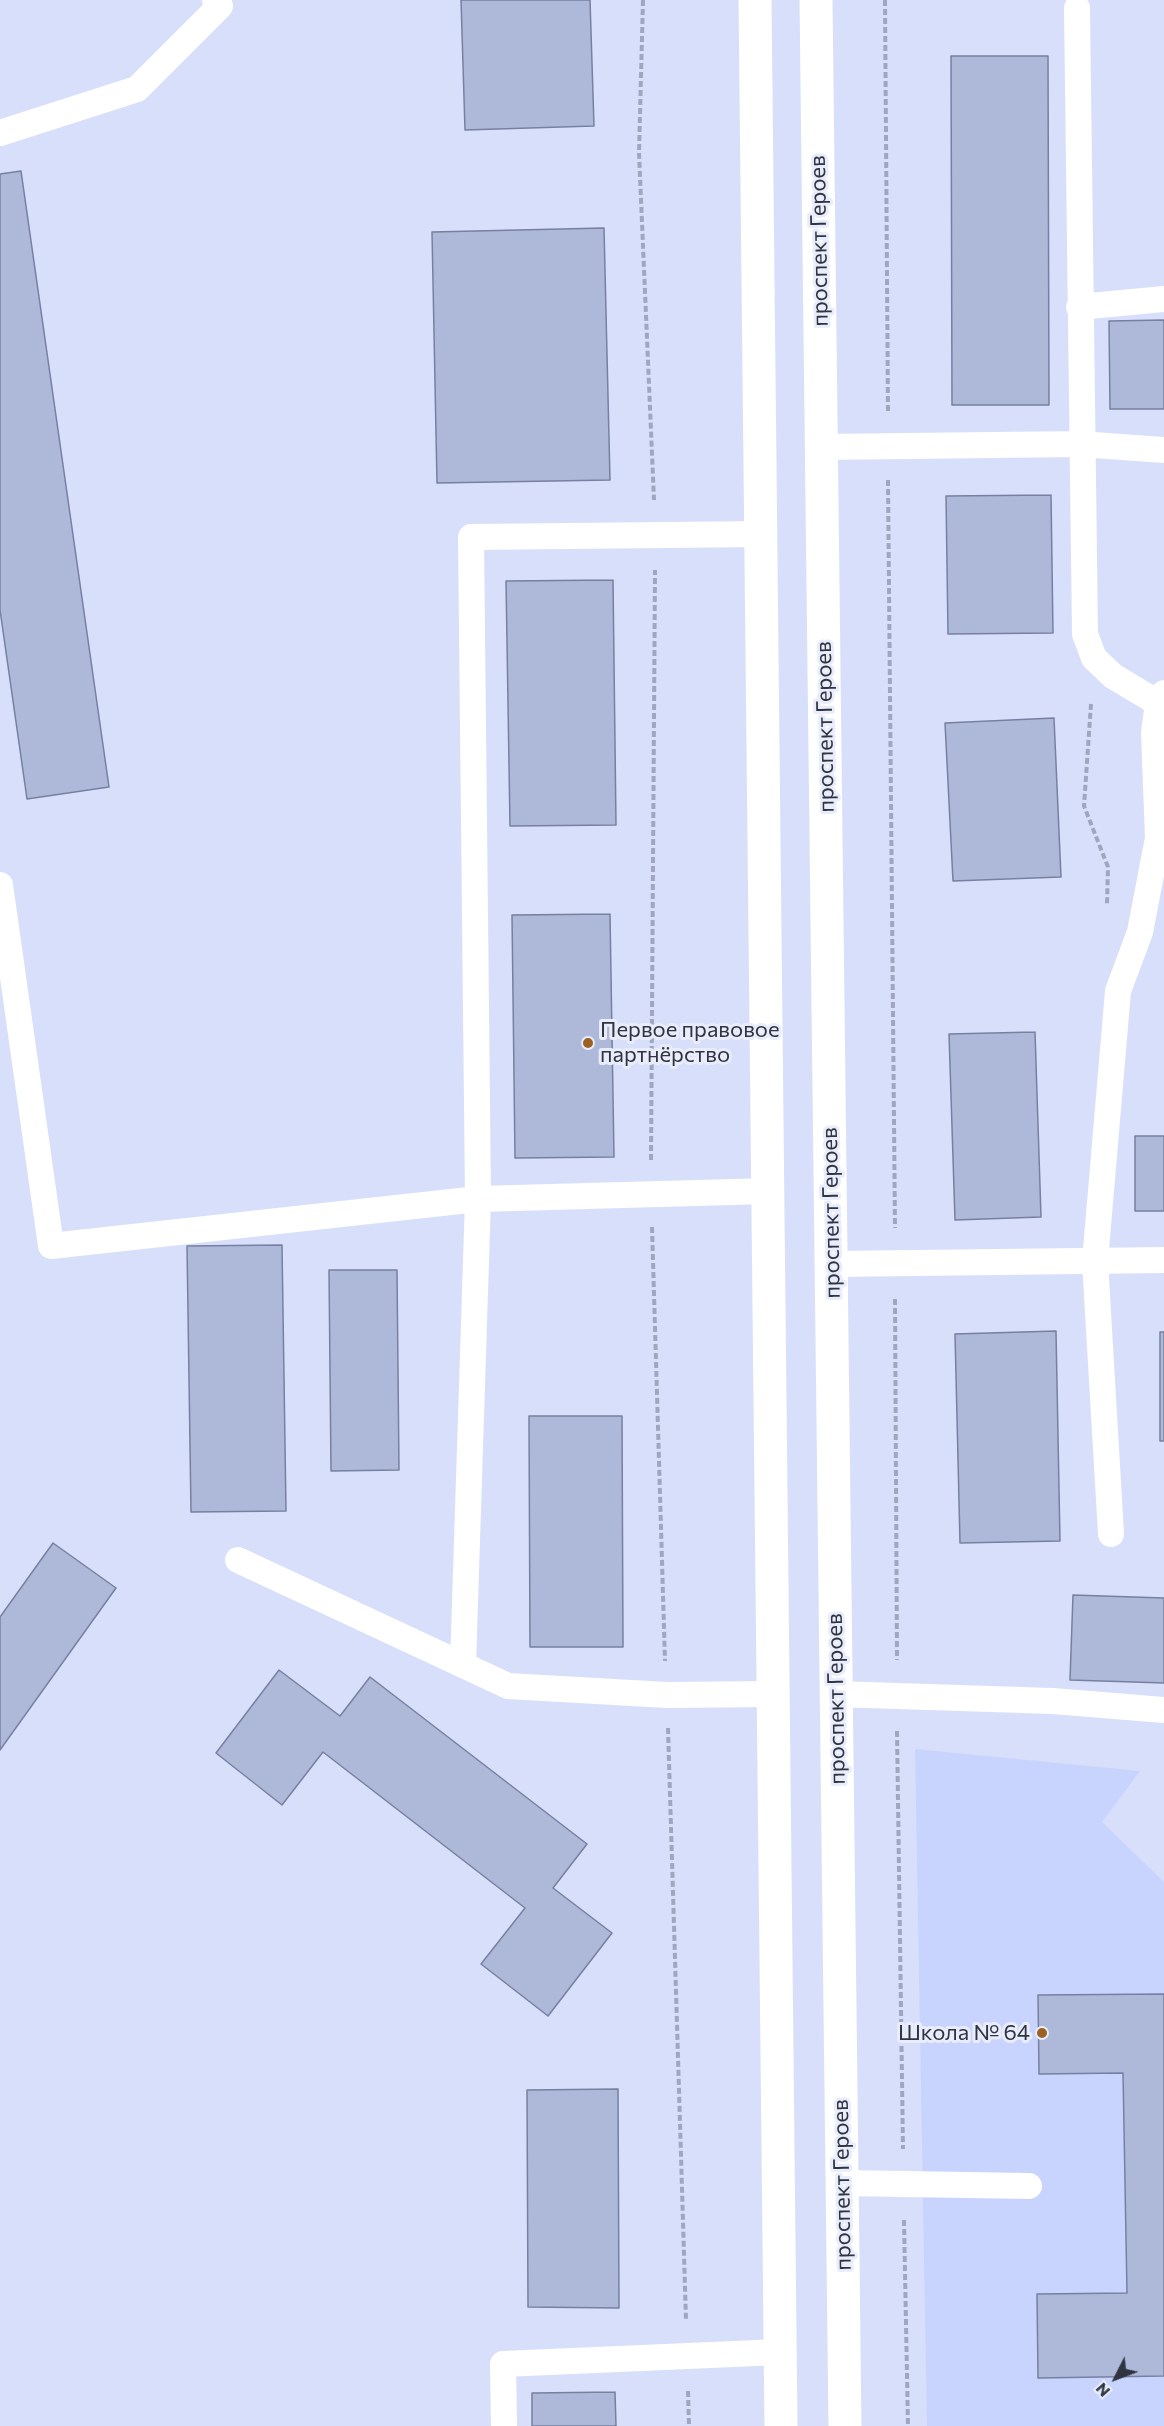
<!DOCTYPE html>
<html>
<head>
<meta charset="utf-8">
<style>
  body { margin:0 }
  #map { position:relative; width:1164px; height:2426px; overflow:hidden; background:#d7dffb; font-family:Commissioner,sans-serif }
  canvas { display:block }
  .north { position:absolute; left:1086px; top:2348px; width:60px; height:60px; -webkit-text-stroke:4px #e9edfb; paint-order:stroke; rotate:228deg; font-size:16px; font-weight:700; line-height:24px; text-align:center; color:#303441 }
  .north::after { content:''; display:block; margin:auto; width:21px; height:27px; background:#303441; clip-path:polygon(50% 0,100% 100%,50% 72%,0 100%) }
</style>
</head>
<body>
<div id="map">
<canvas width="1164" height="2426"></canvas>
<div class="north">N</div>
</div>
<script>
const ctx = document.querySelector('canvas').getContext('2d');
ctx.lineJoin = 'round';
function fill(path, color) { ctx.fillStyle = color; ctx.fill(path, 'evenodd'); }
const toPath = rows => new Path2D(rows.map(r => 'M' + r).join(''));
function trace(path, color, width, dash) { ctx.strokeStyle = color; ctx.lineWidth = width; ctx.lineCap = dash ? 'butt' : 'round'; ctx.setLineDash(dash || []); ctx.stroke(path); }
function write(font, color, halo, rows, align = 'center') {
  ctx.font = font + ' Commissioner,sans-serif'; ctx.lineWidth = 6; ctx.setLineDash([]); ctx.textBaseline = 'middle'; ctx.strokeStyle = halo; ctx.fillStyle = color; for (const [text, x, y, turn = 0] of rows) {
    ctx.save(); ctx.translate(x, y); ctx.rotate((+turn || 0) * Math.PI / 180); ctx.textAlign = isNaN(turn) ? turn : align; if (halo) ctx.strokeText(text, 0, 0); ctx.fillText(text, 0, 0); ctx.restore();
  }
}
fill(toPath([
  [915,1749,1140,1771,1102,1822,1164,1882,1164,2426,927,2426]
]), '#c8d4fd');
const building = toPath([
  [461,0,590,0,594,126,465,130,461,0],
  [951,56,1048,56,1049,405,952,405,951,56],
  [21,171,109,787,27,799,0,610,0,174,21,171],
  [604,228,610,480,437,483,432,232,604,228],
  [1164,320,1164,409,1110,409,1109,321,1164,320],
  [1051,495,1053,633,948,634,946,496,1051,495],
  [613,580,616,825,510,826,506,581,613,580],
  [1054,718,1061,877,953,881,945,723,1054,718],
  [610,914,614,1157,515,1158,512,915,610,914],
  [1035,1032,1041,1217,955,1220,949,1034,1035,1032],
  [1135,1136,1164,1136,1164,1211,1135,1211,1135,1136],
  [282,1245,286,1511,191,1512,187,1246,282,1245],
  [329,1270,397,1270,399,1470,331,1471,329,1270],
  [1056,1331,1060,1541,960,1543,955,1334,1056,1331],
  [1160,1332,1164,1332,1164,1441,1160,1441,1160,1332],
  [529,1416,622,1416,623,1647,530,1647,529,1416],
  [53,1543,116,1588,0,1750,0,1617,53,1543],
  [1073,1595,1164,1598,1164,1683,1070,1680,1073,1595],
  [279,1670,340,1716,370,1677,587,1844,553,1888,612,1933,548,2016,481,1964,525,1908,323,1752,282,1805,216,1753,279,1670],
  [1164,1994,1164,2376,1038,2378,1037,2294,1127,2293,1123,2073,1039,2074,1038,1995,1164,1994],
  [618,2089,619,2308,528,2307,527,2090,618,2089],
  [615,2392,616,2426,532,2426,532,2393,615,2392]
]);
fill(building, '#aeb8d9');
trace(building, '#7780a0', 1.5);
trace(toPath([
  [643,0,639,153,654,500],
  [885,0,888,412],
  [888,480,895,1228],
  [1091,704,1084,806,1108,867,1107,904],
  [651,1160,655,570],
  [652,1227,665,1661],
  [895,1299,897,1660],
  [668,1728,686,2320],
  [897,1731,903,2149],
  [904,2220,908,2426],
  [688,2391,689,2426]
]), '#a0a6bd', 4, [6, 3]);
trace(toPath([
  [1077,8,1085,634,1094,658,1113,676,1158,703],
  [0,133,137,89,220,6,215,0],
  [1079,307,1164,299],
  [821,447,1080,444,1164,450],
  [0,885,51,1246,478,1199,769,1191],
  [832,1264,1164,1260],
  [1111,1534,1095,1261,1118,991,1140,932,1158,838,1154,733,1158,703,1164,693],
  [238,1560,508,1686,667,1695,773,1694],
  [463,1665,478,1199,471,537,762,534],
  [835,1694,1053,1701,1164,1710],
  [842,2183,1029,2186],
  [504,2426,503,2364,780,2352]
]), '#fff', 26);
trace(toPath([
  [755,0,781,2426],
  [816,0,845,2426]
]), '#fff', 33);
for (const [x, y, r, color] of [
  [588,1043,6,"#9c6122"],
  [1042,2033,6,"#9c6122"]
]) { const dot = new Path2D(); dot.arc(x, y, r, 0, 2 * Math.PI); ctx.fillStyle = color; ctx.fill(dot); trace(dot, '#e9edfb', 2); }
write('22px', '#303441', '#e9edfb', [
  ["проспект Героев",819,241,-91],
  ["проспект Героев",825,727,-91],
  ["проспект Героев",831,1213,-91],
  ["проспект Героев",836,1699,-91],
  ["проспект Героев",842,2185,-91]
]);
write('22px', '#303441', '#e9edfb', [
  ["Первое правовое",600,1030],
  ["партнёрство",600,1055],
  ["Школа № 64",1030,2033,"right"]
], 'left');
</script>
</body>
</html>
